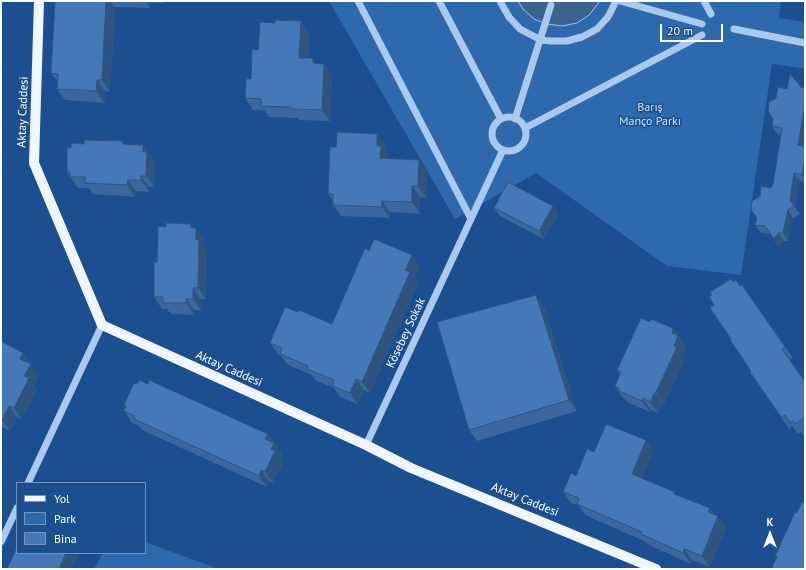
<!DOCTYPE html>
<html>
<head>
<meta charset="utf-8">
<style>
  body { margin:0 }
  #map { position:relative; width:806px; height:570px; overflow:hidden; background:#1b4f8f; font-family:"PT Sans",sans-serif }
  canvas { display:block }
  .frame { position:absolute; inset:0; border:2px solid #fff; pointer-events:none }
  .legend { position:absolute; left:16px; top:482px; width:130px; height:72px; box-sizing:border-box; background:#1b4f8f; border:1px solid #7695bc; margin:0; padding:5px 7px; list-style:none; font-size:12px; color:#fff }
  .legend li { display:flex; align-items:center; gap:8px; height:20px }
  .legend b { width:20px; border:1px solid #7695bc }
  .north { position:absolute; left:750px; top:514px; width:40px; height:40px; -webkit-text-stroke:3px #1b4f8f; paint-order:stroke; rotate:0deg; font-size:11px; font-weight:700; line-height:16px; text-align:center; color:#fff }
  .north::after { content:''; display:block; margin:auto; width:14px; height:18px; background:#fff; clip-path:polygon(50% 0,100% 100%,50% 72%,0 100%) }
  .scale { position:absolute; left:660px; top:24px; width:63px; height:18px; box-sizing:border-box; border:2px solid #fff; border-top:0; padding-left:5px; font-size:12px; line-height:14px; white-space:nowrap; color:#fff; -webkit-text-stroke:3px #1b4f8f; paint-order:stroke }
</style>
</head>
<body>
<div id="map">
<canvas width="806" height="570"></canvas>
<div class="frame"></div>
<ul class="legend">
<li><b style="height:5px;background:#f0f6ff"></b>Yol</li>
<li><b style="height:11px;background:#2e69ad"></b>Park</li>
<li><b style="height:11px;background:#4478b7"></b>Bina</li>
</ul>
<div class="north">K</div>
<div class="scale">20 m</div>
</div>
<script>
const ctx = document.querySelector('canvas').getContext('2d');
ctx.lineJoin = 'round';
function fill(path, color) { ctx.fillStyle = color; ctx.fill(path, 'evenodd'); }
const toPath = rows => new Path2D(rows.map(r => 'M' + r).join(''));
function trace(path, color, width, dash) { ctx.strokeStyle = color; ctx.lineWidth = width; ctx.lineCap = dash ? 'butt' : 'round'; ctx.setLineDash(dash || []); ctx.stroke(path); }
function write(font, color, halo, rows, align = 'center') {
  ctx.font = font + ' "PT Sans",sans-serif'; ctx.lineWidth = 3; ctx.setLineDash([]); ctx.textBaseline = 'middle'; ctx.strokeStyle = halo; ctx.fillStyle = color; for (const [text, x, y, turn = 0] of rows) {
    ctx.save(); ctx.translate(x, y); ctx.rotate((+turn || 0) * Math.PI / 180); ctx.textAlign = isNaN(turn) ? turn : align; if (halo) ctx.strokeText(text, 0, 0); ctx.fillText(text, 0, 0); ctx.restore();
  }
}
fill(toPath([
  [329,1,781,1,779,18,805,22,805,69,772,64,741,275,667,266,536,173,455,219],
  [145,542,219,569,94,569,103,553,145,553]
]), '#2e69ad');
const water = toPath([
  [518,1,600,1,589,15,577,23,562,26,547,24,534,19,523,9,518,1]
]);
fill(water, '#3c6290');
trace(water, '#9cc4f0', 1);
trace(toPath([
  [358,1,471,219],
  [439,1,501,119],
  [500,1,509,17,520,29,541,40,550,41,567,41,582,37,597,29,608,17,616,1],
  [620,1,702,24],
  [704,1,711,14],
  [734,29,805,43],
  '492 134a17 17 0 1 1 34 0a17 17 0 1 1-34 0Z',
  [515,119,551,5],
  [525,128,702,35],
  [366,445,503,150],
  [28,483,102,325],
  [1,542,17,508]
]), '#a9c9ee', 7);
trace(toPath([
  [39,1,34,163,102,325,366,445,411,468,656,569]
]), '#f0f6ff', 10);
fill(toPath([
  [55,1,163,1,163,3,151,3,150,8,115,7,110,92,105,91,104,103,65,100,57,89,58,82,51,73],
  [301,21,309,33,308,58,317,63,324,64,332,75,330,121,299,120,298,118,269,117,264,110,253,110,245,98,251,79,258,50,275,23],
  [802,88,805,88,805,142,804,146,805,147,805,182,800,181,795,207,800,214,793,218,788,241,784,241,779,247,770,234,761,233,755,225,757,218,773,184,781,135,777,134,772,126,776,98,787,89],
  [84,144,125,144,151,156,151,157,155,163,154,187,149,187,149,192,136,191,135,197,93,194,89,188,78,188,67,172,71,148],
  [385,145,385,151,389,158,389,159,427,171,426,198,420,197,420,214,390,212,390,218,341,216,333,205,333,201,328,193,336,147],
  [553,206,558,214,544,239,500,216,494,208],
  [194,228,204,239,204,247,207,251,206,299,201,299,201,310,194,310,194,315,171,314,167,309,162,309,154,297,157,262],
  [369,251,412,255,420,267,415,278,418,283,370,393,364,390,358,404,340,397,334,388,315,380,312,375,288,365,281,356,278,354,270,343,298,312,332,324],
  [733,282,740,286,742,285,793,358,790,360,805,382,805,434,803,435,801,432,798,434,792,426,789,429,750,372,751,371,731,339,714,305,712,295],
  [544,306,577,411,477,441,469,430],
  [650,322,673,328,686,347,682,355,685,359,664,404,662,403,658,413,651,410,650,412,627,402,624,398,622,397,615,386,620,375,617,370],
  [1,341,23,353,39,375,34,385,37,390,21,419,17,417,10,431,1,426],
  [137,384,148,384,268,434,282,454,280,458,283,462,273,483,269,481,267,487,142,430,139,426,132,423,124,411,125,407,124,405],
  [646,440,653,451,642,478,676,495,715,515,726,528,710,567,692,560,691,564,649,545,646,542,585,515,579,506,571,503,563,492,594,452]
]), '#3a679d');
fill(toPath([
  [106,1,110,1,115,7,110,92,102,80],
  [146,1,149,1,151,3,150,8],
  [301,21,309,33,307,69,299,58],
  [313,58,321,69,313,63],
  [324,64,332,75,330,121,322,110],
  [97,80,105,91,104,103,96,91],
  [805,104,805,142,803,153,798,145],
  [377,134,385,145,385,151,389,158,388,169,380,158,377,146],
  [143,145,155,163,154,187,146,176,143,152],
  [805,158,805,179,802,175],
  [419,160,427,171,426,198,418,186],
  [794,173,800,181,795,207,790,200],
  [141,176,149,187,149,192,141,180],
  [128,180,136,191,135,197,127,185],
  [412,186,420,197,420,214,412,202],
  [382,201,390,212,390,218,382,207],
  [553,206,558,214,544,239,539,231],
  [788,210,793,218,788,241,783,233],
  [191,224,196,231,196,228,204,239,204,247,207,251,206,299,198,288,196,240,191,228],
  [778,233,784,241,779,247,774,239],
  [412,255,420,267,415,278,418,283,370,393,362,382],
  [193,288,201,299,201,310,193,299],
  [536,295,544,306,577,411,569,400],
  [186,299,194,310,194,315,186,303],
  [673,328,686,347,682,355,685,359,664,404,656,392,674,346,672,333],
  [23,353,39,375,34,385,37,390,21,419,14,408,24,376,20,359],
  [356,379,364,390,358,404,350,393],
  [655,392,662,403,658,413,650,402],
  [643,398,651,410,650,412,642,401],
  [9,406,17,417,10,431,2,420],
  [268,434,282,454,280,458,283,462,273,483,265,472,265,439],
  [646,440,653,451,639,485,632,474],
  [261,470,269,481,267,487,259,476],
  [710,508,717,518,718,516,726,528,710,567,702,556,708,512],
  [684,549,692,560,691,564,683,553],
  [66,553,79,553,72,569,59,569]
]), '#305480');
const building = toPath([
  [55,1,106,1,102,80,97,80,96,91,57,89,58,74,51,73,55,1],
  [275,20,301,21,299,58,313,58,313,63,324,64,322,110,291,109,291,107,261,106,261,99,245,98,246,79,251,79,252,49,258,50,260,22,275,23,275,20],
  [790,74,802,88,805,88,805,104,798,145,805,147,805,158,802,175,794,173,790,200,794,206,788,210,783,233,778,233,774,239,765,226,755,225,757,218,751,210,752,201,760,196,761,186,771,188,773,184,782,128,772,126,773,119,768,111,769,102,776,98,778,87,787,89,790,74],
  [337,132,377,134,377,146,381,146,380,158,419,160,418,186,412,186,412,202,382,201,382,207,333,205,333,194,328,193,330,147,336,147,337,132],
  [84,140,123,141,123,144,143,145,143,152,147,152,146,176,141,176,141,180,128,180,127,185,85,183,85,177,70,177,70,172,67,172,67,147,71,148,71,143,84,144,84,140],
  [508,182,553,206,539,231,494,208,508,182],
  [166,223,191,224,191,228,196,228,196,240,199,240,198,288,193,288,193,299,186,299,186,303,163,303,163,297,154,297,154,262,157,262,158,226,166,227,166,223],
  [374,239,412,255,405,270,410,272,362,382,356,379,350,393,332,386,334,380,307,369,308,366,280,354,282,348,270,343,285,307,298,312,299,310,332,324,365,248,369,251,374,239],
  [731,279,733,282,736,280,740,286,742,285,785,347,782,349,805,382,805,417,795,424,793,421,790,423,785,415,781,417,750,372,751,371,730,340,731,339,710,308,714,305,709,297,712,295,710,292,731,279],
  [536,295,569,400,469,430,437,322,536,295],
  [641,318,650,322,651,319,673,328,672,333,678,335,674,346,677,347,656,392,655,392,650,402,643,398,642,401,619,391,620,389,615,386,621,372,617,370,641,318],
  [1,341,23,353,20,359,31,364,24,376,29,378,14,408,9,406,2,420,1,419,1,341],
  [139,380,148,384,149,380,268,434,265,439,274,443,271,449,275,451,265,472,261,470,259,476,134,419,135,416,124,411,126,406,124,405,134,383,137,384,139,380],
  [606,424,646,440,632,474,675,492,674,494,710,508,708,512,718,516,702,556,684,549,683,553,641,534,642,532,577,504,579,498,563,492,571,473,576,476,587,449,594,452,606,424],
  [802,502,805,504,805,569,776,569,772,567,777,557,775,556,795,512,797,513,802,502],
  [17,547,17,553,66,553,59,569,7,569,17,547]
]);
fill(building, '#4478b7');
trace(building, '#305480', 1);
write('12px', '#cfe3fa', '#1b4f8f', [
  ["Barış",650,108],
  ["Manço Parkı",650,122]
]);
write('12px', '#fff', '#1b4f8f', [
  ["Aktay Caddesi",23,112,-88],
  ["Kösebey Sokak",406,333,-65],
  ["Aktay Caddesi",229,369,24],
  ["Aktay Caddesi",525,500,22]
]);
</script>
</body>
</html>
